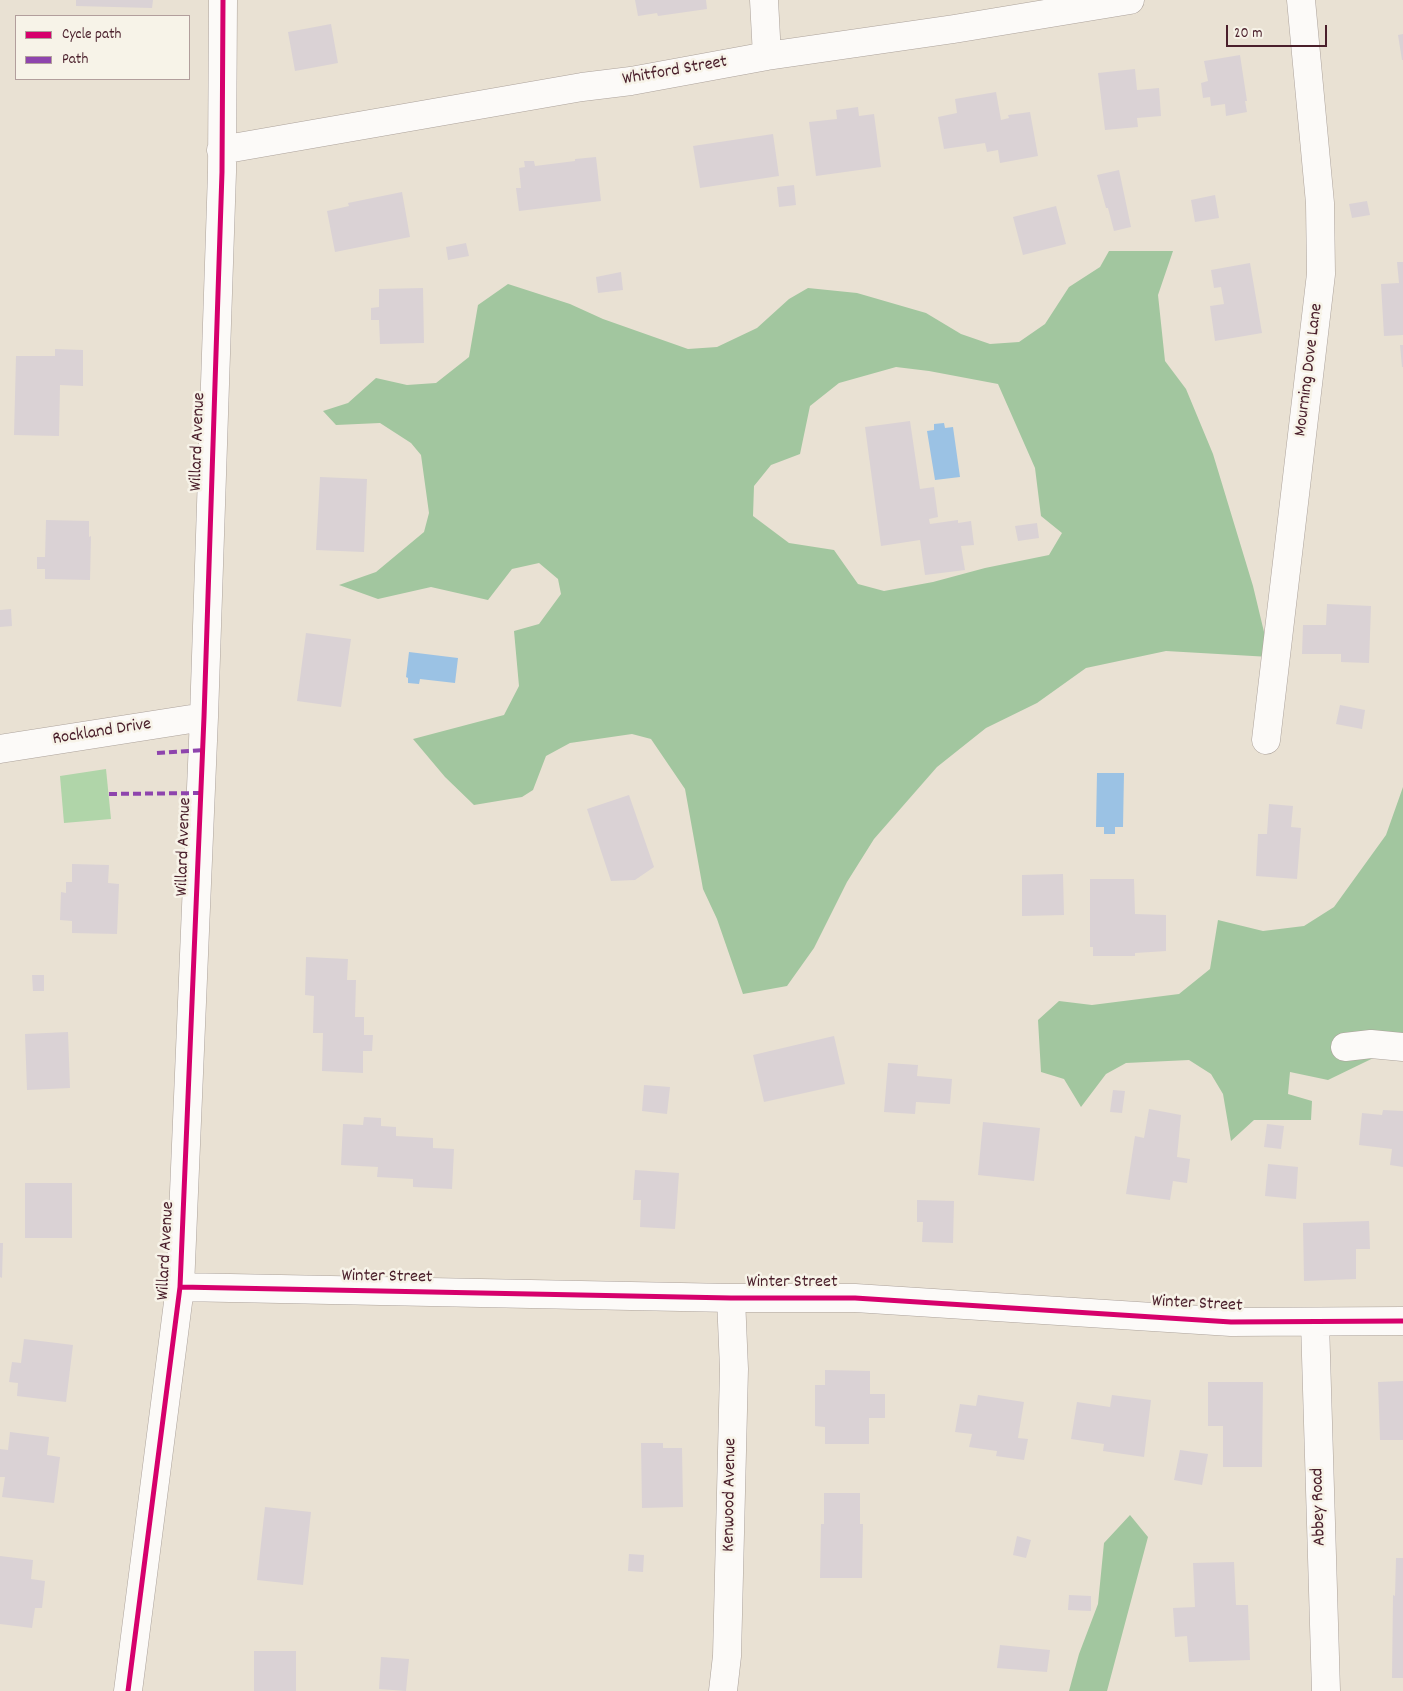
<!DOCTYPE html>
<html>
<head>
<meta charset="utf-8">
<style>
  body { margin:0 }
  #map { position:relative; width:1403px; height:1691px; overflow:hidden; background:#e9e1d3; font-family:Dekko,sans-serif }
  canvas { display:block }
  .legend { position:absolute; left:15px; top:15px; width:175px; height:65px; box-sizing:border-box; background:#f7f3e8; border:1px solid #b29e9c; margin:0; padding:6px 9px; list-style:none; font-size:15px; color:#4a1f2b }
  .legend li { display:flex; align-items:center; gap:10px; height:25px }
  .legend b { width:25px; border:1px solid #b29e9c }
  .scale { position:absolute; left:1226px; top:25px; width:101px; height:22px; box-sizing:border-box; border:2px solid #4a1f2b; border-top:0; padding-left:6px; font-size:15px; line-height:18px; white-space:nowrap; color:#4a1f2b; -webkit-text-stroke:4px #f7f3e8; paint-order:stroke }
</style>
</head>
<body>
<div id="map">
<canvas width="1403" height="1691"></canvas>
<ul class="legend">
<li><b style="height:6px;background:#d6006c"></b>Cycle path</li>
<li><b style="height:6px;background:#8e44ad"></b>Path</li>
</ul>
<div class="scale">20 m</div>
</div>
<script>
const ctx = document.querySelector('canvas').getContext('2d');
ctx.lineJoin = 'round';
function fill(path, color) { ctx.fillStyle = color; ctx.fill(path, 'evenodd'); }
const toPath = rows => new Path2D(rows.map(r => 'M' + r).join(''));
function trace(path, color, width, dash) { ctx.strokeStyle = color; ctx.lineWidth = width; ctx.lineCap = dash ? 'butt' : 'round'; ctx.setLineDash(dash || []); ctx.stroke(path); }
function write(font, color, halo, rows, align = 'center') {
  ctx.font = font + ' Dekko,sans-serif'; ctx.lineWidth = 5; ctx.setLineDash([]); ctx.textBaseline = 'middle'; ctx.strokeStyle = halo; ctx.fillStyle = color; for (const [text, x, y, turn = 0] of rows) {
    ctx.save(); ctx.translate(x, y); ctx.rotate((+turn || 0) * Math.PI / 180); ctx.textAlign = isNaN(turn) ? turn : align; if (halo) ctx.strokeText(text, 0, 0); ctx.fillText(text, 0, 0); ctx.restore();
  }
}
fill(toPath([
  [106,769,111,819,64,823,60,776]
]), '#b0d5a9');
fill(toPath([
  [1109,251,1173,251,1158,295,1165,361,1186,389,1213,454,1253,586,1270,657,1166,651,1086,668,1037,703,986,728,937,767,874,839,847,882,814,948,787,986,743,994,717,919,703,889,685,789,651,739,632,734,570,743,546,756,533,790,522,797,474,805,445,777,413,739,504,715,519,686,514,631,539,624,561,594,558,579,539,563,512,569,488,600,431,587,378,599,339,585,376,572,424,532,429,513,421,455,411,443,380,423,336,425,323,411,348,403,376,378,407,385,436,383,469,357,478,305,508,284,570,304,603,319,688,349,717,347,757,328,789,299,808,288,857,293,926,313,961,334,990,344,1019,342,1045,324,1069,287,1100,267],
  [896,367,929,371,998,384,1035,468,1041,516,1062,533,1049,555,985,568,933,582,884,591,858,584,834,550,789,543,753,516,754,486,771,465,800,454,810,406,839,383],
  [1403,787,1403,1050,1394,1048,1328,1080,1290,1072,1288,1094,1312,1101,1311,1120,1254,1120,1231,1141,1223,1094,1211,1074,1189,1060,1126,1063,1106,1074,1081,1107,1064,1079,1041,1072,1038,1020,1059,1001,1092,1005,1179,994,1210,969,1218,920,1263,931,1304,926,1334,907,1386,835],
  [1130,1515,1148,1537,1107,1691,1069,1691,1079,1654,1098,1604,1104,1543]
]), '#a2c69f');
fill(toPath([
  [944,423,945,428,953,427,960,477,935,480,927,431,934,430,934,424],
  [409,652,458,658,455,683,420,679,419,684,408,683,408,678,406,677],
  [1097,773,1124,773,1123,827,1115,827,1115,834,1104,834,1104,827,1096,827]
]), '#9bc2e4');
fill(toPath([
  [76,0,153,0,152,8,76,6],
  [635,0,706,0,707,9,658,16,657,13,638,16],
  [331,24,338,63,295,71,288,32],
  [1403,34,1403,60,1402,60,1398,35],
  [1240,55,1247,101,1245,101,1247,112,1226,116,1225,104,1211,106,1210,97,1203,98,1201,83,1208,81,1204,61],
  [1135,69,1137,90,1159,88,1161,116,1137,118,1138,127,1105,130,1098,73],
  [996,92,1001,120,1009,118,1008,115,1030,112,1038,156,1000,163,998,150,987,152,985,143,944,149,938,117,957,113,955,99],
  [858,107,859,116,874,114,881,167,816,176,809,122,837,119,836,110],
  [773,134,779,176,700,188,693,146],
  [596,157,601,201,519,211,516,188,521,188,519,168,525,167,524,161,534,161,535,166,575,161,575,159],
  [1119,170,1131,227,1114,231,1108,208,1106,208,1097,175],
  [794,185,796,205,779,207,777,187],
  [402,192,410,237,335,252,327,211,349,206,348,203],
  [1215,195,1219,218,1195,222,1191,200],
  [1367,201,1370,215,1352,218,1349,204],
  [1056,206,1066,244,1023,255,1013,217],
  [466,243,469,256,448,260,446,247],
  [1397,262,1403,262,1403,335,1384,336,1381,284,1399,283],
  [1250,263,1262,333,1215,341,1210,306,1224,304,1221,287,1214,288,1211,270],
  [621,272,623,290,598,293,596,277],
  [423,288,424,343,380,344,379,320,371,320,371,308,379,307,379,289],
  [1400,345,1403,345,1403,367,1402,367],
  [55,349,83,350,83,386,60,385,59,436,14,435,16,356,55,356],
  [910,421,920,489,934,487,938,517,929,519,930,524,958,520,958,523,971,521,974,545,961,546,965,570,925,575,920,540,881,546,865,427],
  [320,477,367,479,364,552,316,550],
  [46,520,89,521,89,537,91,536,90,580,45,579,45,569,37,569,37,557,45,557],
  [1037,523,1039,538,1018,541,1015,526],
  [1327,604,1371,606,1369,663,1341,662,1341,654,1302,654,1303,625,1326,625],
  [11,609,12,626,0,627,0,610],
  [306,633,351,639,341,707,297,701],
  [1340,705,1365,710,1362,729,1336,724],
  [629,795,654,867,635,880,611,881,587,809],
  [1269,804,1293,806,1291,827,1301,828,1297,879,1256,876,1258,834,1267,834],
  [72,864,109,865,108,883,119,884,117,934,72,933,72,921,60,920,61,892,66,893,66,882,72,882],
  [1063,874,1064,915,1022,916,1022,875],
  [1090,879,1134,879,1135,914,1166,915,1166,951,1135,953,1135,956,1093,956,1093,947,1090,947],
  [306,957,348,959,347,980,356,980,355,1017,364,1017,364,1035,373,1035,372,1051,363,1051,363,1073,322,1071,323,1033,313,1033,314,996,305,995],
  [32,975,44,975,44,991,33,991],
  [68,1032,70,1088,27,1090,25,1034],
  [834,1036,845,1084,764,1102,753,1055],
  [888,1063,918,1065,917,1076,952,1079,950,1104,916,1102,915,1114,884,1112],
  [644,1085,670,1087,667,1114,642,1111],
  [1113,1090,1125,1091,1122,1113,1110,1112],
  [1149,1109,1181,1115,1177,1157,1190,1159,1187,1183,1173,1181,1170,1200,1126,1194,1135,1136,1144,1138],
  [1383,1110,1403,1111,1403,1167,1390,1165,1392,1149,1359,1145,1362,1113,1382,1115],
  [364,1117,381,1118,381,1126,396,1127,396,1136,433,1138,433,1148,454,1149,452,1189,413,1187,413,1179,377,1177,378,1167,341,1165,343,1124,363,1125],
  [983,1122,1040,1128,1034,1181,978,1175],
  [1267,1124,1284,1126,1281,1149,1264,1147],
  [1268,1164,1298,1167,1296,1199,1265,1196],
  [635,1170,679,1173,675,1229,640,1227,641,1200,633,1200],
  [25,1183,72,1183,72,1238,25,1238],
  [917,1200,954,1201,953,1243,922,1242,923,1222,917,1222],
  [1369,1221,1370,1249,1356,1249,1356,1279,1304,1281,1303,1223],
  [0,1243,3,1243,2,1278,0,1277],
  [24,1339,73,1345,66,1402,17,1396,18,1383,9,1382,12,1362,21,1363],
  [825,1370,870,1371,870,1394,885,1394,885,1418,869,1418,869,1444,825,1444,825,1427,815,1426,815,1385,825,1385],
  [1403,1381,1403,1440,1380,1440,1378,1382],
  [1208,1382,1263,1382,1262,1467,1223,1467,1223,1426,1208,1426],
  [978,1395,1024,1402,1018,1438,1028,1439,1024,1460,996,1456,997,1451,969,1447,972,1434,955,1432,960,1404,976,1406],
  [1112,1395,1151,1400,1144,1457,1103,1451,1104,1444,1071,1439,1077,1402,1110,1407],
  [10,1432,49,1437,47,1455,60,1457,54,1503,2,1497,5,1477,0,1477,0,1449,8,1450],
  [641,1443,663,1443,663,1448,682,1448,683,1507,642,1508],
  [1180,1450,1208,1454,1202,1485,1174,1480],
  [824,1493,860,1493,860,1524,863,1524,862,1578,820,1578,821,1524,824,1524],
  [265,1507,311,1512,303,1585,257,1580],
  [1017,1536,1031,1540,1026,1558,1013,1555],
  [629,1554,644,1555,643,1572,628,1571],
  [0,1556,33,1560,31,1579,45,1581,42,1608,35,1608,32,1628,0,1624],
  [1396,1558,1403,1558,1403,1678,1392,1678,1393,1595,1395,1596],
  [1234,1562,1236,1605,1248,1605,1250,1660,1189,1662,1187,1636,1175,1637,1173,1608,1195,1607,1193,1563],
  [1069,1595,1091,1596,1091,1611,1068,1610],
  [1000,1645,1050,1650,1047,1672,997,1668],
  [254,1651,296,1651,296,1691,254,1691],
  [381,1657,409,1659,406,1691,379,1689]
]), '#dad2d5');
const street = toPath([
  [764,0,767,56],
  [221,150,582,87,631,81,767,56,954,29,1130,0],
  [1266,740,1321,274,1320,203,1301,0],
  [0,749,204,717],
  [1345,1047,1371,1044,1403,1047],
  [180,1287,731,1298,855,1298,1231,1322,1403,1321],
  [1315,1322,1326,1691],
  [128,1691,180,1287,204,717,222,172,223,0],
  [723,1691,727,1656,734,1369,731,1298]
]);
trace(street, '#aca29b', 29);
trace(street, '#fcfaf8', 28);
trace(toPath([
  [157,753,203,750],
  [109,794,201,793]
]), '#8e44ad', 4, [8, 4]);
trace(toPath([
  [180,1287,731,1298,855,1298,1231,1322,1403,1321],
  [128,1691,180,1287,204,717,222,172,223,0]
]), '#d6006c', 5);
write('18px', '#4a1f2b', '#f7f3e8', [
  ["Whitford Street",675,72,-10],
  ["Mourning Dove Lane",1310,370,-83],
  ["Willard Avenue",199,442,-88],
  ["Rockland Drive",102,733,-9],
  ["Willard Avenue",185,847,-88],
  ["Willard Avenue",167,1251,-87],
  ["Winter Street",387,1278,1],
  ["Winter Street",792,1284],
  ["Winter Street",1197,1305,3],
  ["Kenwood Avenue",731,1495,-89],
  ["Abbey Road",1320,1507,-92]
]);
</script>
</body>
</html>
